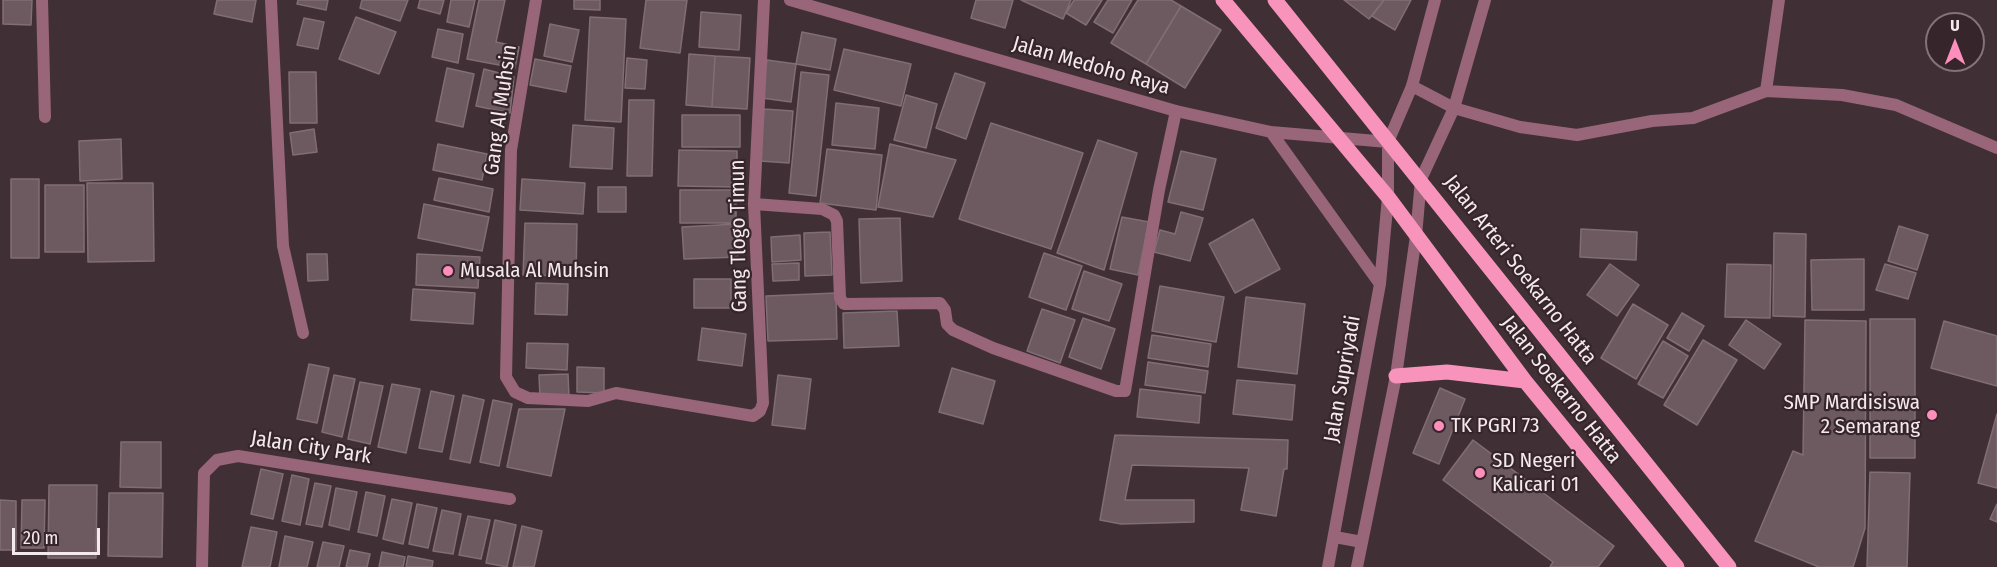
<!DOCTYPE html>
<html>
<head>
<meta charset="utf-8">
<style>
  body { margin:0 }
  #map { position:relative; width:1997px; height:567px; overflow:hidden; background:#403035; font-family:"Fira Sans Condensed",sans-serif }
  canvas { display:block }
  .north { position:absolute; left:1925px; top:12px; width:60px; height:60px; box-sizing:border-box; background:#36262b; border:2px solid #827479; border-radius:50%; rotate:0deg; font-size:16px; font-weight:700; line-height:24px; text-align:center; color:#f4e9ed }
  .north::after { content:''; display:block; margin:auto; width:21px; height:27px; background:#fe8ebb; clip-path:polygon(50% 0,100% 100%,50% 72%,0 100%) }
  .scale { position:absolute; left:12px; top:528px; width:88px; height:27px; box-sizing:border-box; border:3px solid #f4e9ed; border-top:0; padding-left:8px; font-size:18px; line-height:21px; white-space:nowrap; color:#f4e9ed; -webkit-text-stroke:4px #36262b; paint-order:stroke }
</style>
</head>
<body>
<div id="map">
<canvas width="1997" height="567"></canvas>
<div class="north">U</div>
<div class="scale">20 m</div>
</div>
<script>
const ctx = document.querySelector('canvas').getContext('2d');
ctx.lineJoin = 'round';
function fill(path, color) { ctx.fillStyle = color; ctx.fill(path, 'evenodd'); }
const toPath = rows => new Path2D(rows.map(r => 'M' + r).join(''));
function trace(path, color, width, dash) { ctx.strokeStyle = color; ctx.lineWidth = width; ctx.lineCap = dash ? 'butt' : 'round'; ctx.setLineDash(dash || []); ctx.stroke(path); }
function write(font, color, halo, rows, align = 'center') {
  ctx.font = font + ' "Fira Sans Condensed",sans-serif'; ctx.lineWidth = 4.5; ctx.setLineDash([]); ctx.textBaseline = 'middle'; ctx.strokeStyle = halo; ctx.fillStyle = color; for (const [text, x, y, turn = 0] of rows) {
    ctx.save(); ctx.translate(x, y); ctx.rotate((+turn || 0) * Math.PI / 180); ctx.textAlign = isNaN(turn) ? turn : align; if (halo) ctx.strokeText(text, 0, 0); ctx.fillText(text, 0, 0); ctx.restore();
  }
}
const building = toPath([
  [3,0,32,0,31,25,3,24,3,0],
  [217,0,256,0,252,22,214,14,217,0],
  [298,0,328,0,326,10,297,4,298,0],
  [362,0,408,0,400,21,360,8,362,0],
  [420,0,444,0,440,14,418,8,420,0],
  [451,0,475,0,469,27,447,22,451,0],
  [479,0,505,0,496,42,519,47,515,68,467,59,479,0],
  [574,0,600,0,600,10,574,9,574,0],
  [646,0,687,0,680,53,640,48,646,0],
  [976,0,1013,0,1005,28,971,18,976,0],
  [1021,0,1071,0,1063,19,1021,0],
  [1074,0,1102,0,1086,25,1066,13,1074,0],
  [1108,0,1132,0,1113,33,1094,22,1108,0],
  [1138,0,1171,0,1181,6,1146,64,1111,43,1138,0],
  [1344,0,1384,0,1369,19,1344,0],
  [1384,0,1411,0,1395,30,1372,16,1384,0],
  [1181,6,1221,30,1185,88,1146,64,1181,6],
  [701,12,741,15,739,50,699,47,701,12],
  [356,17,396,32,379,74,339,59,356,17],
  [590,17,626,19,621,122,585,120,590,17],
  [304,18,324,22,318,49,297,45,304,18],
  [550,24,579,30,572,62,544,56,550,24],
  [438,29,463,34,458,63,432,57,438,29],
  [802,32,836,39,830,70,796,64,802,32],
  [844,49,911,64,901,106,834,90,844,49],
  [689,54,715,56,712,107,686,105,689,54],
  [715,56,750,58,747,109,712,107,715,56],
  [627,58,647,60,645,89,625,88,627,58],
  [535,59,571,66,566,92,530,85,535,59],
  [767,60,796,64,791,102,762,98,767,60],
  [447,68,474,74,463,127,436,121,447,68],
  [484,69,514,77,510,113,476,106,484,69],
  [289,72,316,72,317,123,290,123,289,72],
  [801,72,829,75,816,196,789,193,801,72],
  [955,73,985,83,966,139,936,128,955,73],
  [906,95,937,104,926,148,894,140,906,95],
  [629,100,654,100,652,176,627,176,629,100],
  [836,103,879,108,875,149,832,145,836,103],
  [764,109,793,111,789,163,760,161,764,109],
  [682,115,740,115,740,147,682,147,682,115],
  [991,123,1083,153,1051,249,959,219,991,123],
  [573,125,614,128,612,169,570,167,573,125],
  [314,129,317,152,293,155,290,133,314,129],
  [121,139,122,179,80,181,79,141,121,139],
  [1098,140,1137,153,1104,270,1057,253,1098,140],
  [438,144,487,154,482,180,433,170,438,144],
  [890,144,956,160,933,217,878,207,890,144],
  [827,149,882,155,876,210,820,203,827,149],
  [679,150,737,151,737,187,678,186,679,150],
  [1181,151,1216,159,1203,210,1168,202,1181,151],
  [439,178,493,189,489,212,434,200,439,178],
  [11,179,39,179,39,258,11,258,11,179],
  [522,179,585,183,583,214,520,210,522,179],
  [87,183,153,183,154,261,88,262,87,183],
  [45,185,84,185,84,252,45,252,45,185],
  [598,187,626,187,626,212,598,212,598,187],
  [680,190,736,190,736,223,680,223,680,190],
  [424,204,489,217,482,251,418,238,424,204],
  [1181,212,1203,218,1190,261,1154,252,1160,230,1175,234,1181,212],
  [1122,217,1149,222,1138,275,1110,269,1122,217],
  [900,218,902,281,861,283,859,219,900,218],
  [1253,219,1280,269,1235,293,1209,244,1253,219],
  [525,223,577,224,576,276,523,275,525,223],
  [736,224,738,257,684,259,682,227,736,224],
  [1899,226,1928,235,1917,270,1888,261,1899,226],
  [1581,229,1637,232,1636,260,1580,257,1581,229],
  [830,232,832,275,805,276,804,233,830,232],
  [1774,233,1806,234,1805,317,1773,316,1774,233],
  [800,235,801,260,772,262,771,237,800,235],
  [1044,253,1082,266,1066,310,1029,297,1044,253],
  [307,254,327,254,328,280,308,281,307,254],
  [417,254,480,257,478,288,416,285,417,254],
  [1864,259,1864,310,1812,310,1811,260,1864,259],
  [799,263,799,280,773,281,772,264,799,263],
  [1610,264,1639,285,1617,316,1587,295,1610,264],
  [1727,264,1771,265,1770,318,1725,317,1727,264],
  [1885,264,1916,273,1908,299,1876,290,1885,264],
  [1084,271,1122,284,1109,321,1072,309,1084,271],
  [694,279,731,279,731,308,694,308,694,279],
  [536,283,568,284,567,315,535,314,536,283],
  [1160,286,1224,297,1216,342,1152,331,1160,286],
  [413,289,475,293,473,324,411,320,413,289],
  [836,293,837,339,768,341,766,296,836,293],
  [1246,297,1305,304,1297,374,1238,367,1246,297],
  [1633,304,1668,325,1636,379,1601,358,1633,304],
  [1042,309,1075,320,1060,363,1027,351,1042,309],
  [897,311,899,346,844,348,843,313,897,311],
  [1682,313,1704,326,1689,351,1667,338,1682,313],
  [1083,318,1115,329,1101,369,1069,357,1083,318],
  [1870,319,1915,319,1915,458,1870,458,1870,319],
  [1746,320,1781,344,1764,369,1729,345,1746,320],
  [1805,320,1866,321,1865,528,1853,567,1819,567,1755,541,1793,451,1803,455,1805,320],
  [1944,321,1997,336,1997,386,1931,368,1944,321],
  [702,328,746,334,742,366,698,360,702,328],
  [1152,335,1211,344,1208,367,1148,358,1152,335],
  [1703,340,1737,360,1697,425,1664,405,1703,340],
  [1663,341,1688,356,1663,398,1638,384,1663,341],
  [527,343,568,344,567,370,526,368,527,343],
  [1148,362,1208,371,1205,393,1145,385,1148,362],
  [309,364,329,368,317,423,297,419,309,364],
  [577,367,604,368,604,393,577,392,577,367],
  [952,368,995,381,983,424,939,412,952,368],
  [568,374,569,397,540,398,539,375,568,374],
  [334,375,355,379,342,437,322,432,334,375],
  [778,375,811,379,805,429,772,425,778,375],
  [1237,380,1295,385,1292,420,1233,414,1237,380],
  [360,382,383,386,370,444,348,439,360,382],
  [392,384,420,389,406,453,378,447,392,384],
  [1440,388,1465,399,1439,464,1413,453,1440,388],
  [1140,389,1201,396,1199,423,1137,417,1140,389],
  [431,391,454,396,442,452,419,448,431,391],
  [463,395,484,400,470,463,450,459,463,395],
  [493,400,512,404,499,466,480,462,493,400],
  [519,409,565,409,551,476,507,467,519,409],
  [1997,414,1997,488,1978,483,1997,414],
  [1115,435,1288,440,1287,469,1284,469,1276,516,1241,510,1249,468,1132,465,1125,500,1194,500,1194,522,1121,524,1100,520,1115,435],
  [1473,440,1614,546,1598,567,1550,567,1553,562,1443,480,1473,440],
  [121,442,161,442,161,488,120,487,121,442],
  [261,469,283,474,273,519,251,514,261,469],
  [1870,472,1910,473,1907,567,1867,567,1870,472],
  [292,475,309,479,300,525,282,521,292,475],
  [315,483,331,486,322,527,306,524,315,483],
  [49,485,97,485,96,558,48,558,49,485],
  [336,488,357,492,349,530,329,525,336,488],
  [366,492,385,496,377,536,358,532,366,492],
  [109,493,163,493,162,557,108,556,109,493],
  [392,499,412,503,403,544,383,539,392,499],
  [0,500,16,501,16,550,0,550,0,500],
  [22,500,45,500,44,548,21,548,22,500],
  [417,504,437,508,428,548,409,544,417,504],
  [1997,504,1997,522,1990,519,1997,504],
  [442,510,461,514,453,554,433,551,442,510],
  [468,516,490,520,481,559,459,555,468,516],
  [495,520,516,525,507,567,486,563,495,520],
  [522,526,542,531,534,567,513,567,522,526],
  [251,527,277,532,270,567,242,567,251,527],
  [285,536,313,542,307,567,279,567,285,536],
  [323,542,344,546,339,567,317,567,323,542],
  [350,550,370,554,367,567,346,567,350,550],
  [382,552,405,557,403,567,379,567,382,552],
  [408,556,433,561,432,567,406,567,408,556]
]);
fill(building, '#6c5a60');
trace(building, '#816e74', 1.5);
trace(toPath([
  [42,0,45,117]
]), '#986678', 12);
trace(toPath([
  [271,0,283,246,303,333],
  [536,0,511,150,506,377,515,392,528,398,588,401,616,393,753,416,760,411,763,403,754,204,764,0],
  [1412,86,1454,108,1520,127,1577,135,1652,121,1693,118,1766,91,1842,95,1896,105,1997,148],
  [1766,91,1779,0],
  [754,204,822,209,834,215,837,221,840,298,844,304,940,303,945,310,947,324,953,330,993,348,1116,391,1125,391,1159,190,1176,111],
  [202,567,204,473,217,460,238,456,510,499]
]), '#986678', 12);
trace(toPath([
  [790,0,1176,111,1271,132,1388,142],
  [1271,132,1380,284],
  [1335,537,1362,542],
  [1328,567,1380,284,1388,197,1388,142,1412,86,1435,0],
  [1357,567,1396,376,1416,236,1421,179,1454,108,1485,0]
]), '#986678', 12);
trace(toPath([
  [1223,0,1388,197,1525,381,1677,567],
  [1275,0,1729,567],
  [1396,376,1447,372,1525,381]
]), '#f893bb', 15);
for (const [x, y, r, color] of [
  [448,271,6,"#fe8ebb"],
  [1932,415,6,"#fe8ebb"],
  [1439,426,6,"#fe8ebb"],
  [1480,473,6,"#fe8ebb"]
]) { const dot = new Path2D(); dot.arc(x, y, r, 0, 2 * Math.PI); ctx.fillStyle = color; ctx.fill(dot); trace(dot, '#36262b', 2); }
write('21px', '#f4e9ed', '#36262b', [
  ["Jalan Medoho Raya",1091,66,16],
  ["Gang Al Muhsin",501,110,-82],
  ["Gang Tlogo Timun",739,236,-91],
  ["Jalan Arteri Soekarno Hatta",1520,270,52],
  ["Jalan Supriyadi",1343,379,-80],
  ["Jalan Soekarno Hatta",1561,390,52],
  ["Jalan City Park",311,448,9]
]);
write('21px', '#f4e9ed', '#36262b', [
  ["Musala Al Muhsin",460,271],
  ["SMP Mardisiswa",1920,403,"right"],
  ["2 Semarang",1920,427,"right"],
  ["TK PGRI 73",1451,426],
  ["SD Negeri",1492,461],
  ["Kalicari 01",1492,485]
], 'left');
</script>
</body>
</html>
